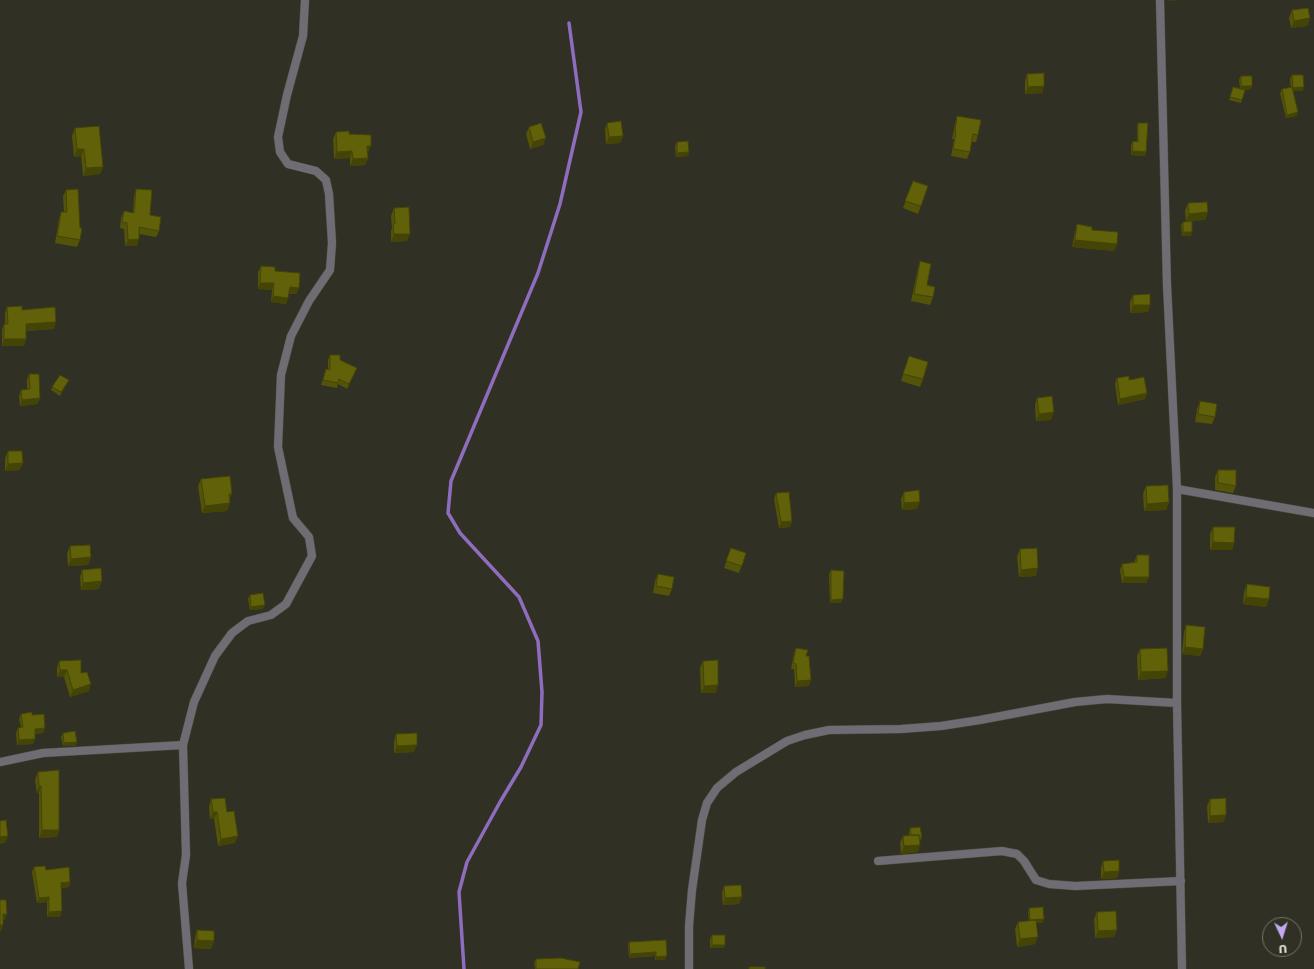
<!DOCTYPE html>
<html>
<head>
<meta charset="utf-8">
<style>
  body { margin:0 }
  #map { position:relative; width:1314px; height:969px; overflow:hidden; background:#303024; font-family:"DejaVu Sans",sans-serif }
  canvas { display:block }
  .north { position:absolute; left:1262px; top:917px; width:40px; height:40px; box-sizing:border-box; background:#303024; border:1px solid #75756b; border-radius:50%; rotate:176deg; font-size:11px; font-weight:700; line-height:16px; text-align:center; color:#dcddd5 }
  .north::after { content:''; display:block; margin:auto; width:14px; height:18px; background:#c3a7f2; clip-path:polygon(50% 0,100% 100%,50% 72%,0 100%) }
</style>
</head>
<body>
<div id="map">
<canvas width="1314" height="969"></canvas>
<div class="north">U</div>
</div>
<script>
const ctx = document.querySelector('canvas').getContext('2d');
ctx.lineJoin = 'round';
const toPath = rows => new Path2D(rows.map(r => 'M' + r).join(''));
function trace(path, color, width, dash) { ctx.strokeStyle = color; ctx.lineWidth = width; ctx.lineCap = dash ? 'butt' : 'round'; ctx.setLineDash(dash || []); ctx.stroke(path); }
function fill(path, color) { ctx.fillStyle = color; ctx.fill(path, 'evenodd'); }
trace(toPath([
  [464,969,459,892,467,862,500,802,521,767,541,725,542,692,538,641,519,597,460,533,448,513,451,481,538,273,560,204,581,112,569,23]
]), '#8e6dbf', 3.5);
const street = toPath([
  [1160,0,1167,285,1177,489,1177,703,1182,969],
  [1177,489,1314,513],
  [0,762,43,753,183,745],
  [878,861,1002,851,1017,854,1024,861,1036,880,1049,884,1075,886,1181,881],
  [189,969,182,883,186,855,183,745,194,702,215,656,232,633,248,621,271,615,286,604,312,556,309,537,293,518,278,447,281,375,291,336,309,301,330,270,332,243,329,194,326,180,316,171,288,164,280,152,278,137,287,95,303,36,305,0],
  [689,969,689,926,692,890,702,820,707,803,717,788,736,772,787,741,805,735,829,730,901,729,941,726,980,720,1075,702,1107,699,1177,703]
]);
trace(street, '#4c4c40', 9);
trace(street, '#6f6d73', 8);
fill(toPath([
  [1292,10,1310,18,1307,26,1291,28,1289,18],
  [1027,74,1044,86,1042,93,1025,94,1025,81],
  [1292,75,1303,91,1293,91,1297,116,1286,118,1280,93,1282,89,1291,88,1290,79],
  [1241,76,1252,86,1251,89,1245,90,1241,103,1229,100,1233,87,1240,88,1239,80],
  [957,116,978,135,976,142,971,142,970,152,967,159,951,156,954,139,952,139,955,124],
  [607,123,623,136,620,143,606,144,605,130],
  [1138,123,1146,152,1145,156,1131,155,1131,145,1133,141,1137,142,1137,127],
  [529,127,546,138,543,145,530,149,526,134],
  [75,128,103,167,100,174,83,176,81,156,74,157,72,136],
  [336,132,349,134,368,154,368,158,365,165,350,166,350,158,334,159,333,139],
  [677,142,689,152,688,156,676,157,675,146],
  [913,181,928,186,918,214,903,208],
  [136,189,159,231,156,237,139,234,137,246,125,246,124,229,120,228,121,218,124,211,133,213,134,196],
  [66,190,80,240,77,247,55,243,59,219,61,212,64,212,63,196],
  [1188,203,1208,212,1205,220,1186,221,1185,211],
  [394,208,407,241,391,242,391,231,392,228,391,216],
  [1183,222,1191,236,1182,236,1181,225],
  [1077,224,1092,230,1117,244,1114,251,1072,247,1075,232],
  [920,261,927,285,933,297,930,305,911,301,918,268],
  [261,266,275,271,299,288,296,294,289,294,286,304,271,302,272,290,258,289,258,272],
  [1133,295,1150,305,1148,312,1130,313,1130,302],
  [7,307,22,310,54,329,26,331,26,339,24,346,2,346,2,330,4,324,5,324,5,313],
  [330,355,357,368,347,389,338,384,337,388,321,385,326,369,328,369,328,360],
  [909,356,923,379,920,387,901,381],
  [29,374,40,398,37,404,20,406,19,396,21,390,27,390,27,380],
  [1117,378,1129,380,1147,393,1145,399,1118,405,1115,384],
  [69,380,67,384,60,396,51,390,52,387],
  [1037,398,1051,420,1036,421,1035,405],
  [1200,401,1215,417,1212,424,1195,422,1197,409],
  [8,451,20,470,5,471,5,458],
  [1218,470,1236,486,1233,493,1215,490,1215,477],
  [201,479,229,500,227,511,202,513,198,486],
  [1146,486,1169,502,1166,510,1144,511,1143,494],
  [904,492,917,509,902,510,901,499],
  [776,493,792,521,790,527,779,528,774,499],
  [1213,527,1234,543,1232,550,1210,550,1210,534],
  [70,546,91,557,88,565,68,566,67,554],
  [731,548,746,553,739,573,724,568],
  [1020,549,1036,576,1019,577,1017,557],
  [1137,555,1149,577,1146,583,1122,583,1120,570,1122,564,1134,563],
  [82,570,99,589,81,590,80,577],
  [831,570,841,603,830,603,829,574],
  [658,574,672,589,669,596,653,593,655,581],
  [1247,584,1269,599,1266,607,1243,604,1244,592],
  [250,595,263,609,250,610,248,599],
  [1186,625,1203,649,1200,656,1182,654,1184,632],
  [796,648,806,656,809,686,795,687,794,669,791,669,794,653],
  [1140,649,1166,678,1138,680,1137,656],
  [59,661,89,691,70,697,64,677,57,677,57,668],
  [703,661,716,693,701,693,700,668],
  [21,714,32,715,45,728,43,733,35,734,35,739,33,744,17,745,16,733,18,728,21,727,19,719],
  [63,733,77,742,76,746,63,746,61,737],
  [396,734,414,752,394,753,394,742],
  [38,772,59,830,57,837,39,838,39,793,37,793,35,780],
  [211,799,235,843,218,846,214,819,210,819,209,807],
  [1210,799,1224,822,1208,823,1207,806],
  [910,828,922,837,920,841,918,852,901,854,900,843,903,836,909,835,909,832],
  [1103,861,1119,871,1117,878,1101,879,1101,868],
  [34,867,46,870,70,882,69,887,61,888,60,917,47,917,47,902,37,903,32,872],
  [724,886,739,904,723,905,722,893],
  [1029,908,1043,923,1036,923,1035,944,1017,947,1015,929,1018,922,1029,921,1028,912],
  [1097,912,1117,930,1114,937,1095,938,1094,919],
  [197,930,214,941,211,949,194,948,195,937],
  [712,935,725,945,724,948,710,948,710,939],
  [666,940,665,960,655,960,655,956,629,958,628,946,629,942],
  [536,959,578,969,535,969,534,963]
]), '#535309');
fill(toPath([
  [1169,0,1180,0,1168,1],
  [1310,18,1307,26,1291,28,1294,21],
  [1044,86,1042,93,1025,94,1028,87],
  [1241,86,1252,86,1251,89,1240,90],
  [1304,87,1303,91,1291,91,1293,88],
  [1298,112,1297,116,1286,118,1287,115],
  [623,136,620,143,606,144,609,137],
  [546,138,543,145,530,149,533,142],
  [367,146,371,146,368,154],
  [77,149,84,149,81,156,74,157],
  [352,151,350,158,334,159,337,152],
  [1132,151,1146,152,1145,156,1131,155],
  [689,152,688,156,676,157,677,153],
  [368,158,365,165,350,166,353,159],
  [103,167,100,174,83,176,86,168],
  [1208,212,1205,220,1186,221,1189,214],
  [1183,232,1192,232,1191,236,1182,236],
  [394,234,410,234,407,241,391,242],
  [139,239,137,246,125,246,128,240],
  [1075,240,1117,244,1114,251,1072,247],
  [260,283,274,283,272,290,258,289],
  [290,287,299,288,296,294,287,293],
  [273,296,288,298,286,304,271,302],
  [1133,305,1150,305,1148,312,1130,313],
  [56,322,54,329,24,331,26,324],
  [4,339,26,339,24,346,2,346],
  [357,368,355,373,347,389,349,384],
  [69,380,67,384,60,396,61,392],
  [1147,393,1145,399,1118,405,1120,399],
  [40,398,37,404,20,406,22,400],
  [1054,412,1051,420,1036,421,1039,414],
  [23,463,20,470,5,471,8,464],
  [229,494,232,494,229,501],
  [920,502,917,509,902,510,904,503],
  [1169,502,1166,510,1144,511,1147,504],
  [230,503,227,511,202,513,205,506],
  [792,521,790,527,779,528,781,522],
  [1213,542,1234,543,1232,550,1210,550],
  [91,557,88,565,68,566,71,559],
  [1038,568,1036,576,1019,577,1021,570],
  [1124,577,1149,577,1146,583,1122,583],
  [102,581,99,589,81,590,83,583],
  [1246,597,1269,599,1266,607,1243,604],
  [843,599,841,603,830,603,831,600],
  [265,605,263,609,250,610,251,607],
  [1185,647,1203,649,1200,656,1182,654],
  [60,670,67,670,64,677,57,677],
  [1168,671,1166,678,1138,680,1141,672],
  [811,680,809,686,795,687,797,681],
  [91,684,89,691,70,697,73,690],
  [718,685,716,693,701,693,704,686],
  [45,728,43,733,33,734,35,729],
  [35,739,33,744,17,745,19,740],
  [77,742,76,746,63,746,64,743],
  [417,745,414,752,394,753,397,746],
  [39,786,41,786,39,793,37,793],
  [213,812,217,812,214,819,210,819],
  [1226,815,1224,822,1208,823,1210,816],
  [42,830,59,830,57,837,39,838],
  [8,836,5,843,0,844,0,837],
  [238,836,235,843,218,846,221,839],
  [920,845,918,852,901,854,904,846],
  [1119,871,1117,878,1101,879,1104,872],
  [70,882,69,887,59,888,61,883],
  [49,897,47,902,37,903,39,898],
  [742,897,739,904,723,905,725,898],
  [62,911,60,917,47,917,49,912],
  [3,914,7,914,5,920,1,920],
  [1044,919,1043,923,1029,924,1030,920],
  [0,925,3,925,1,931,0,932],
  [1117,930,1114,937,1095,938,1098,931],
  [1038,937,1035,944,1017,947,1020,939],
  [197,940,214,941,211,949,194,948],
  [712,945,725,945,724,948,710,948],
  [656,952,655,956,629,958,630,954],
  [667,956,665,960,655,960,656,957]
]), '#444407');
const building = toPath([
  [1308,8,1310,18,1294,21,1292,10,1308,8],
  [1044,73,1044,86,1028,87,1027,74,1044,73],
  [1292,75,1303,75,1304,87,1293,88,1292,75],
  [1241,76,1252,76,1252,86,1241,86,1241,76],
  [1233,87,1245,90,1242,100,1230,97,1233,87],
  [1292,87,1298,112,1287,115,1282,89,1292,87],
  [957,116,981,120,978,135,973,134,970,152,953,149,956,132,955,131,957,116],
  [621,121,623,136,609,137,607,123,621,121],
  [541,123,546,138,533,142,529,127,541,123],
  [1138,123,1148,123,1146,152,1132,151,1133,141,1138,142,1138,123],
  [99,126,103,167,86,168,84,149,77,149,75,128,99,126],
  [349,131,349,134,371,135,371,146,367,146,368,158,353,159,352,151,337,152,336,132,349,131],
  [688,141,689,152,677,153,677,142,688,141],
  [913,181,928,186,921,206,905,201,913,181],
  [78,189,80,228,82,228,80,240,57,236,61,212,67,212,66,190,78,189],
  [136,189,152,190,150,215,161,217,159,231,139,227,139,239,128,240,127,223,122,222,124,211,134,213,136,189],
  [1207,202,1208,212,1189,214,1188,203,1207,202],
  [409,207,410,234,394,234,393,224,395,224,394,208,409,207],
  [1192,221,1192,232,1183,232,1183,222,1192,221],
  [1077,224,1092,227,1092,230,1118,232,1117,244,1075,240,1077,224],
  [920,261,931,264,927,285,935,287,933,297,914,294,920,261],
  [261,266,275,267,275,271,300,273,299,288,290,287,288,298,273,296,274,283,260,283,261,266],
  [1150,294,1150,305,1133,305,1133,295,1150,294],
  [22,306,22,310,55,307,56,322,26,324,26,339,4,339,4,324,8,324,7,307,22,306],
  [330,355,340,355,340,360,357,368,349,384,339,379,338,383,323,380,326,369,330,370,330,355],
  [909,356,928,362,923,379,903,374,909,356],
  [29,374,39,374,40,398,22,400,21,390,30,389,29,374],
  [60,375,69,380,61,392,52,387,60,375],
  [1129,376,1129,380,1144,377,1147,393,1120,399,1117,378,1129,376],
  [1052,396,1054,412,1039,414,1037,398,1052,396],
  [1200,401,1217,404,1215,417,1198,414,1200,401],
  [8,451,22,451,23,463,8,464,8,451],
  [1218,470,1236,470,1236,486,1218,483,1218,470],
  [230,476,232,494,229,494,230,503,205,506,201,479,230,476],
  [1168,485,1169,502,1147,504,1146,486,1168,485],
  [919,490,920,502,904,503,904,492,919,490],
  [789,492,792,521,781,522,776,493,789,492],
  [1213,527,1235,527,1234,543,1213,542,1213,527],
  [90,545,91,557,71,559,70,546,90,545],
  [731,548,746,553,742,566,726,561,731,548],
  [1037,548,1038,568,1021,570,1020,549,1037,548],
  [1137,555,1149,555,1149,577,1124,577,1122,564,1137,562,1137,555],
  [101,568,102,581,83,583,82,570,101,568],
  [831,570,844,571,843,599,831,600,831,570],
  [658,574,674,577,672,589,656,586,658,574],
  [1247,584,1270,587,1269,599,1246,597,1247,584],
  [263,593,265,605,251,607,250,595,263,593],
  [1186,625,1205,627,1203,649,1185,647,1186,625],
  [796,648,808,650,806,656,809,656,811,680,797,681,796,664,793,663,796,648],
  [1167,648,1168,671,1141,672,1140,649,1167,648],
  [81,660,81,673,87,672,91,684,73,690,67,670,60,670,59,661,81,660],
  [718,660,718,685,704,686,703,661,718,660],
  [32,712,32,715,44,714,45,728,35,729,35,739,19,740,18,728,23,727,21,714,32,712],
  [75,731,77,742,64,743,63,733,75,731],
  [417,733,417,745,397,746,396,734,417,733],
  [59,770,59,830,42,830,41,786,39,786,38,772,59,770],
  [225,798,227,812,234,811,238,836,221,839,217,812,213,812,211,799,225,798],
  [1226,798,1226,815,1210,816,1210,799,1226,798],
  [6,820,8,836,0,837,0,821,6,820],
  [920,827,922,837,919,837,919,835,911,835,910,828,920,827],
  [919,835,920,845,904,846,903,836,919,835],
  [1119,860,1119,871,1104,872,1103,861,1119,860],
  [45,866,46,870,69,867,70,882,61,883,62,911,49,912,49,897,39,898,34,867,45,866],
  [741,885,742,897,725,898,724,886,741,885],
  [0,900,6,900,7,914,3,914,3,925,0,925,0,900],
  [1043,907,1044,919,1030,920,1029,908,1043,907],
  [1116,911,1117,930,1098,931,1097,912,1116,911],
  [1036,920,1038,937,1020,939,1018,922,1036,920],
  [197,930,214,931,214,941,197,940,197,930],
  [712,935,725,935,725,945,712,945,712,935],
  [666,940,667,956,656,957,656,952,630,954,629,942,666,940],
  [561,958,580,962,578,969,536,969,536,959,561,958],
  [749,967,765,967,765,969,749,969,749,967]
]);
fill(building, '#61610a');
trace(building, '#444407', 1);
</script>
</body>
</html>
